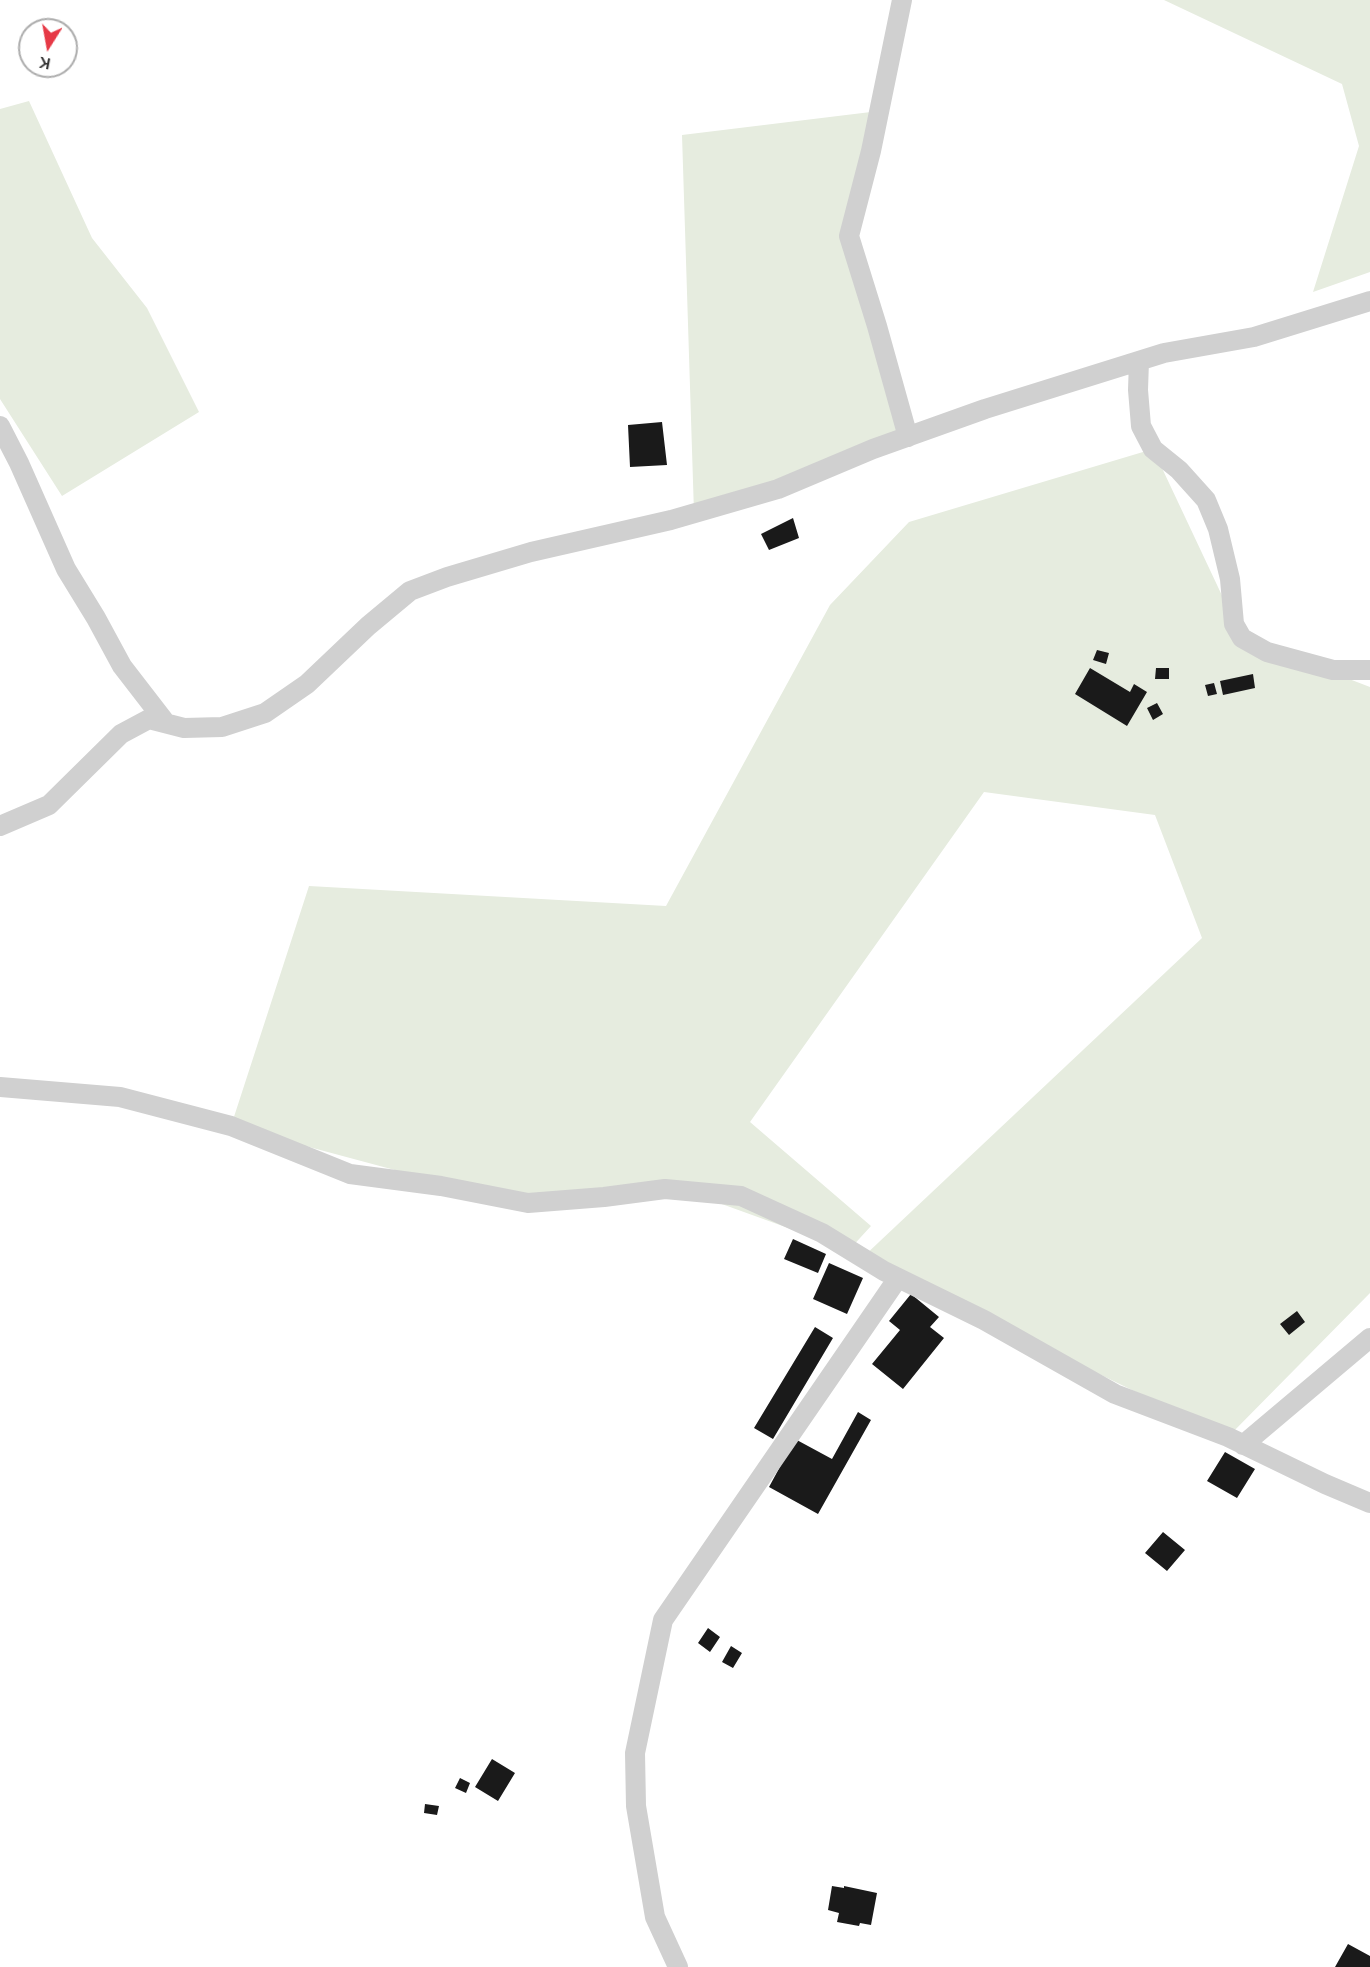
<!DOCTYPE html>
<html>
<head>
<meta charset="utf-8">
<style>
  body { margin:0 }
  #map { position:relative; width:1370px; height:1967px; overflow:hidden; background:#fff; font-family:Lato,sans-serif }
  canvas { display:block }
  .north { position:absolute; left:18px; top:18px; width:60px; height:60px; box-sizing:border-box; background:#fff; border:2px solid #adadad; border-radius:50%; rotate:191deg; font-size:16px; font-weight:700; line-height:24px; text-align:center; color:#333 }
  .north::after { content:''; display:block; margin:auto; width:21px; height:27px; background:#e63946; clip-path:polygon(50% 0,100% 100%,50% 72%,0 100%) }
</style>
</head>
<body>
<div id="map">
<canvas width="1370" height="1967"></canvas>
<div class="north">K</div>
</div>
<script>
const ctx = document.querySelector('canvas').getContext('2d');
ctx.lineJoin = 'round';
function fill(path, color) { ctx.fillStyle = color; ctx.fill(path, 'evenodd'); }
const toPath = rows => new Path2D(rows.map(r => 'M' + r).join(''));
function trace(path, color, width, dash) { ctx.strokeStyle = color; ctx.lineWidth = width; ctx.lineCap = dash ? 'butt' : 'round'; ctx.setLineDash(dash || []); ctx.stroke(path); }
fill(toPath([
  [1164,0,1370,0,1370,272,1313,292,1359,146,1342,84],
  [29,101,92,238,147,308,199,412,62,496,0,399,0,109],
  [879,111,849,236,908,437,694,513,682,135],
  [1153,449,1242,638,1370,687,1370,1293,1228,1437,862,1258,1202,938,1155,815,984,792,750,1122,871,1226,849,1250,683,1190,484,1194,231,1126,309,886,666,906,830,605,909,522]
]), '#e6ecdf');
fill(toPath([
  [662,422,667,465,630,467,628,425],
  [793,518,799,538,769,550,761,534],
  [1097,650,1109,653,1106,664,1093,660],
  [1090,668,1130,692,1134,684,1147,692,1127,726,1075,694],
  [1156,668,1169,668,1169,679,1155,679],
  [1253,674,1255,688,1223,695,1220,681],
  [1214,683,1217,694,1208,696,1205,685],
  [1157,703,1163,714,1153,720,1147,708],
  [793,1239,826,1254,818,1273,784,1259],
  [829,1263,863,1278,847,1314,813,1299],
  [911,1294,939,1317,930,1327,944,1338,903,1389,872,1364,900,1330,889,1321],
  [1297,1311,1305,1322,1289,1335,1280,1324],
  [815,1327,833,1338,773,1439,754,1428],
  [858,1412,871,1420,818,1514,769,1487,795,1439,832,1459],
  [1225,1452,1255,1469,1237,1498,1207,1481],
  [1163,1532,1185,1550,1167,1571,1145,1553],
  [708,1628,720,1637,710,1652,698,1643],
  [731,1646,742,1653,733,1668,722,1662],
  [492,1759,515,1773,498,1801,475,1787],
  [460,1778,470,1783,466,1793,455,1788],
  [425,1804,439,1806,437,1815,424,1813],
  [832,1886,844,1888,844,1886,877,1893,871,1925,860,1923,859,1926,837,1922,839,1913,828,1910],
  [1348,1944,1370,1956,1370,1967,1335,1967]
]), '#1a1a1a');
trace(toPath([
  [902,0,871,151,849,236,877,326,908,437],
  [1139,361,1138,390,1141,426,1153,449,1179,470,1206,500,1218,529,1230,579,1234,624,1242,638,1267,652,1333,670,1370,670],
  [0,426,19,463,66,569,96,618,122,666,166,723],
  [0,826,49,805,121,734,149,719,184,728,222,727,265,713,307,684,368,626,410,591,447,577,531,552,671,520,778,489,873,449,985,409,1164,353,1254,337,1370,301],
  [0,1087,120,1097,231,1126,350,1174,441,1186,528,1203,604,1197,665,1189,741,1196,822,1233,884,1271,984,1320,1115,1394,1228,1437,1325,1484,1370,1503],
  [1243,1445,1370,1338],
  [678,1967,655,1917,636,1806,635,1753,663,1620,898,1278]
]), '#d0d0d0', 20);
</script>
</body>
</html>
